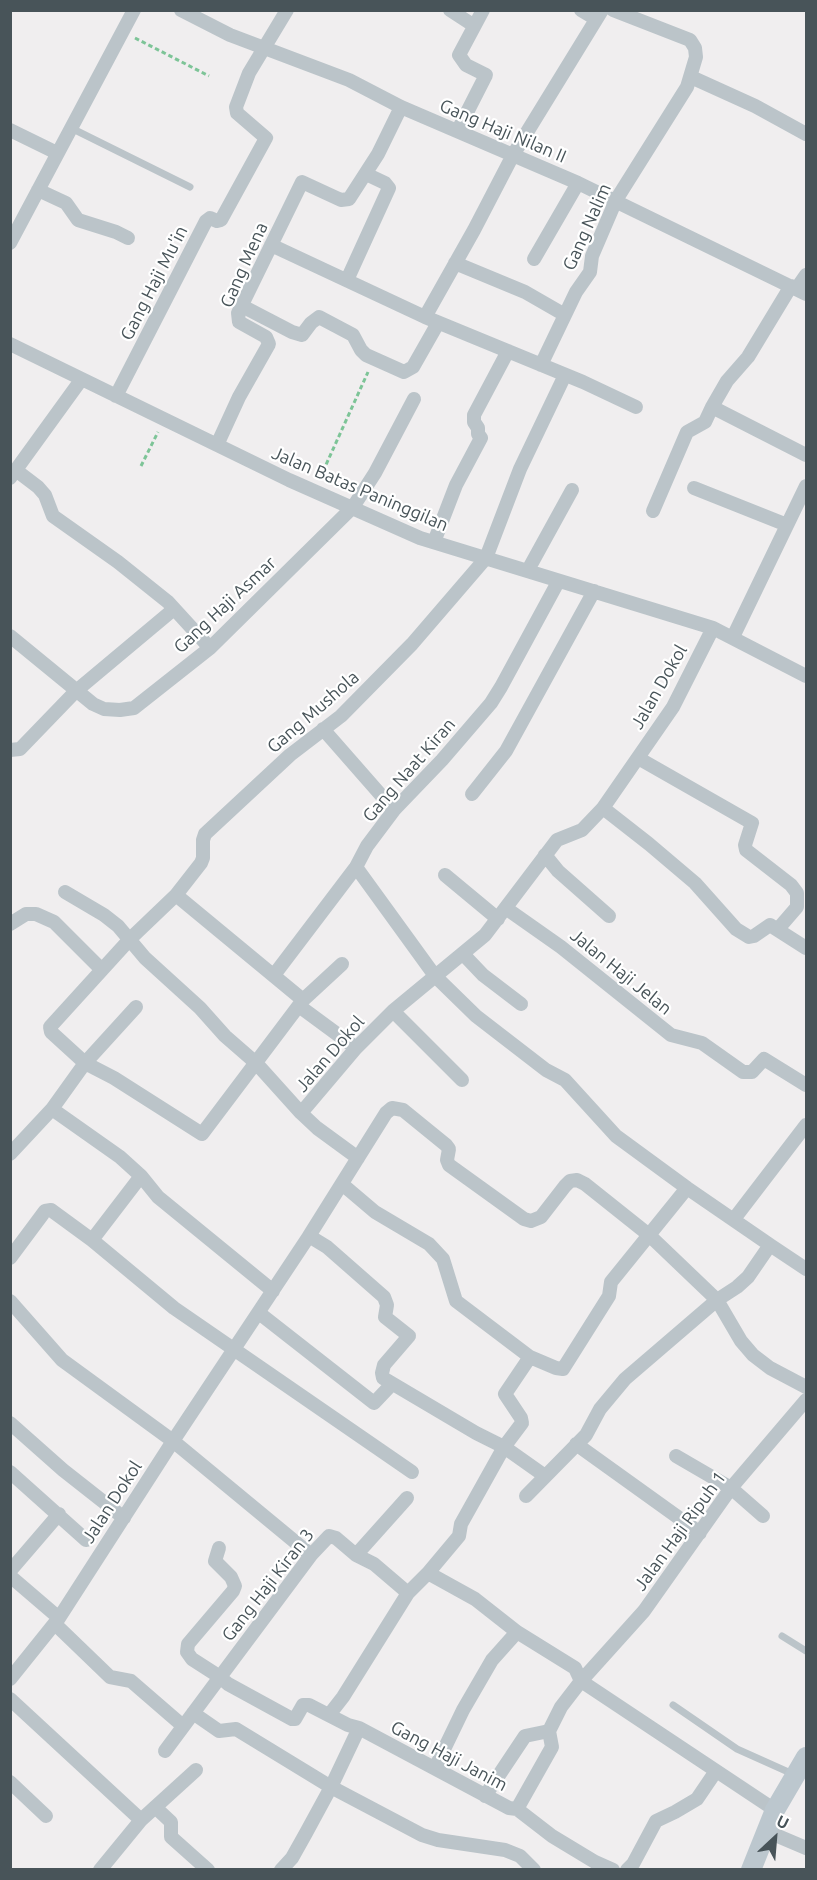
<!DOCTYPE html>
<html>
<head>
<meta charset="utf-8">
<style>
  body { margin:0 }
  #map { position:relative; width:817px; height:1880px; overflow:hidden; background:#f0eeef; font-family:Ubuntu,sans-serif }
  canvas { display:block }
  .frame { position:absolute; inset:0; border:12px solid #485459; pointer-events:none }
  .north { position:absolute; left:745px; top:1808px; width:60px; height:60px; -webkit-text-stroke:4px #fff; paint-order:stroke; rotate:26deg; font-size:16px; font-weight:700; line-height:24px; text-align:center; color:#485459 }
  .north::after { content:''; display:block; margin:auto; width:21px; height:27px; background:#485459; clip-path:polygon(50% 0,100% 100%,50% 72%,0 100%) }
</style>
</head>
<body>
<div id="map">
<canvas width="817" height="1880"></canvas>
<div class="frame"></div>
<div class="north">U</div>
</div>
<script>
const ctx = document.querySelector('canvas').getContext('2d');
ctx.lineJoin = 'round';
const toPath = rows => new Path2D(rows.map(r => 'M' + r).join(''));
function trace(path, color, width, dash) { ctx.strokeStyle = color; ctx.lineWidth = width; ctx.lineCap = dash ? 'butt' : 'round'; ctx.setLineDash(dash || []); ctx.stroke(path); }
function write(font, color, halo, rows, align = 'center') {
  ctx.font = font + ' Ubuntu,sans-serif'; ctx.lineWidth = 4.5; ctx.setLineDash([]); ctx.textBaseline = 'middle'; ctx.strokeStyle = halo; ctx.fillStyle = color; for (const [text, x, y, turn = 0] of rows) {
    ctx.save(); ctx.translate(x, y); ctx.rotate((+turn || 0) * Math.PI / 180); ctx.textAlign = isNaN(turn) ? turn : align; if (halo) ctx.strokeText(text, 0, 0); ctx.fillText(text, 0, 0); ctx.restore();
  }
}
trace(toPath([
  [135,38,209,76],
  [141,466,158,432],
  [320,478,368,372]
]), '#7dc497', 3, [4.5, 3]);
trace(toPath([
  [71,128,190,187],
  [782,1636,806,1651],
  [673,1705,737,1749,795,1775]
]), '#bbc4c9', 7);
trace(toPath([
  [181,10,230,35,349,80,401,107,578,183,806,294],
  [450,10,473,25],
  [581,10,596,19],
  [691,77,755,106,806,134],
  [10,130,57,153],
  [458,130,486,75,466,65,459,55,483,10],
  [38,190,66,203,78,220,116,232,128,238],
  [10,243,134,10],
  [271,245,425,317,583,382,636,407],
  [534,259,578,183],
  [455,263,525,292,565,315],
  [347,280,389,188,385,183,366,174],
  [797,288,806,275],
  [242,306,292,332,302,335,311,323,319,317,353,335,361,350,366,355,404,372,413,367,438,323],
  [425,317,474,230,513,155,602,10],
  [10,344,289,480,420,538,713,628,806,676],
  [541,365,576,292,590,272,592,256,616,200,687,87,696,57,695,48,690,40,613,10],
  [116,396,206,221,210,218,217,221,221,220,266,138,237,113,236,107,249,73,287,10],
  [712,407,806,455],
  [217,445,239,397,269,344,266,337,239,322,238,313,302,182,341,200,349,199,378,154,401,107],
  [17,471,38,487,45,495,53,516,118,562,168,602,210,648],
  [10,478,81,380],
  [694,488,787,525],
  [653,511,687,432,705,422,712,407,727,381,748,357,791,286],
  [434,542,456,485,481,438,478,434,478,428,474,422,474,415,508,351],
  [528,570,572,490],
  [10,636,93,704,104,709,120,710,134,708,210,648,353,507,375,473,414,399],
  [733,637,806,486],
  [323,729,394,810],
  [10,750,20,749,76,691,174,609],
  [638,758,752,823,745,845,746,850,791,885,797,893,797,907,778,929],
  [472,794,506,751,594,591],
  [603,808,649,844,695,883,736,929,749,937,754,936,770,925,806,948],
  [545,855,558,871,609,916],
  [356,867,435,976,476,1016,546,1070,565,1080,616,1136,687,1188,770,1245,748,1277,737,1287,717,1300,625,1379,600,1409,586,1435,526,1496],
  [445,875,498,919],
  [65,892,104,915,118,926,145,958,200,1008,225,1036,256,1063,301,1113],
  [176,895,201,863,203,858,203,840,205,834,290,755,341,716,412,644,486,558,520,469,565,375],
  [507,909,561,947,671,1035,702,1043,743,1072,752,1072,764,1059,806,1085],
  [10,924,26,914,36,914,54,922,101,969],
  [463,954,483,975,521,1004],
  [274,975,356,867,367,846,394,810,442,760,491,703,501,687,558,582],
  [303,1000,176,895,130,939,50,1027,51,1032,85,1063,114,1078,202,1134,303,1000,342,964],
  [299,1006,356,1048],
  [393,1011,462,1080],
  [52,1109,120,1157,141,1176,158,1197,273,1291],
  [10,1154,52,1109,85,1063,136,1007],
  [358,1158,317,1128,301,1113,356,1048,393,1011,485,935,557,840,582,830,603,808,673,707,713,628],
  [687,1188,649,1235,717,1300,741,1341,753,1355,770,1368,806,1387],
  [734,1219,806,1125],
  [309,1236,327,1247,384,1297,387,1305,385,1317,409,1336,384,1365,382,1373,383,1378,476,1433,504,1447,522,1423,521,1418,505,1394,530,1357],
  [92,1240,141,1176],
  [770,1245,806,1269],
  [10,1258,45,1211,51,1210,92,1240,174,1308,412,1472],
  [10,1301,62,1360,173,1441,311,1555],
  [259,1313,374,1403,392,1384],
  [10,1423,63,1470,124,1518],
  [576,1444,700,1533],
  [676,1456,731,1488,763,1516],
  [10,1472,86,1540],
  [356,1555,407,1498],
  [10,1571,59,1514],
  [428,1573,459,1536,461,1524,504,1447,545,1476],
  [10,1576,59,1618],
  [408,1593,374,1564,356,1555,336,1538,329,1536,311,1555,220,1677,228,1684,292,1719,295,1719,303,1705,309,1705,348,1725,359,1728,509,1808,517,1809,552,1747,549,1731,561,1707,581,1681,644,1611,731,1488,806,1400],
  [55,1624,110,1677,131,1681,183,1726],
  [10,1679,59,1618,173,1441,309,1236,386,1113,392,1108,403,1110,446,1145,449,1149,447,1160,449,1165,524,1219,531,1221,541,1217,565,1186,570,1181,577,1180,585,1184,649,1235,611,1282,609,1296,563,1369,556,1368,530,1357,456,1301,443,1259,429,1244,375,1212,342,1184],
  [581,1681,775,1810],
  [10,1699,141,1820],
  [193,1713,219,1731,236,1729,331,1787,422,1835,438,1840,505,1850,520,1856,534,1870],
  [329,1715,343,1697,408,1593,428,1573,475,1599,517,1632,575,1668,581,1681],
  [165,1751,220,1677,192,1659,187,1652,188,1644,233,1591,235,1586,231,1577,215,1561,219,1548],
  [435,1768,463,1710,492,1660,517,1632],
  [10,1782,46,1816],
  [485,1796,525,1736,549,1731],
  [155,1807,171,1822,171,1837,208,1870],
  [517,1809,552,1836,595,1862,613,1870],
  [766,1831,806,1848],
  [100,1870,141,1820,196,1770],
  [281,1870,292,1858,306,1833,331,1787,359,1728],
  [627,1870,633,1864,656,1821,675,1812,697,1799,716,1771]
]), '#bbc4c9', 14);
trace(toPath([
  [751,1870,775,1810,806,1757]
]), '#bcc7ce', 20);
write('18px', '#485459', '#fff', [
  ["Gang Haji Nilan II",503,131,23],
  ["Gang Nalim",587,227,-66],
  ["Gang Mena",244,265,-66],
  ["Gang Haji Mu'in",154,283,-63],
  ["Jalan Batas Paninggilan",360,489,23],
  ["Gang Haji Asmar",225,605,-43],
  ["Jalan Dokol",659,687,-60],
  ["Gang Mushola",313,712,-41],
  ["Gang Naat Kiran",409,770,-49],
  ["Jalan Haji Jelan",621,972,39],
  ["Jalan Dokol",330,1054,-49],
  ["Jalan Dokol",112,1502,-57],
  ["Jalan Haji Ripuh 1",680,1531,-54],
  ["Gang Haji Kiran 3",268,1585,-52],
  ["Gang Haji Janim",449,1756,28]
]);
</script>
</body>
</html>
